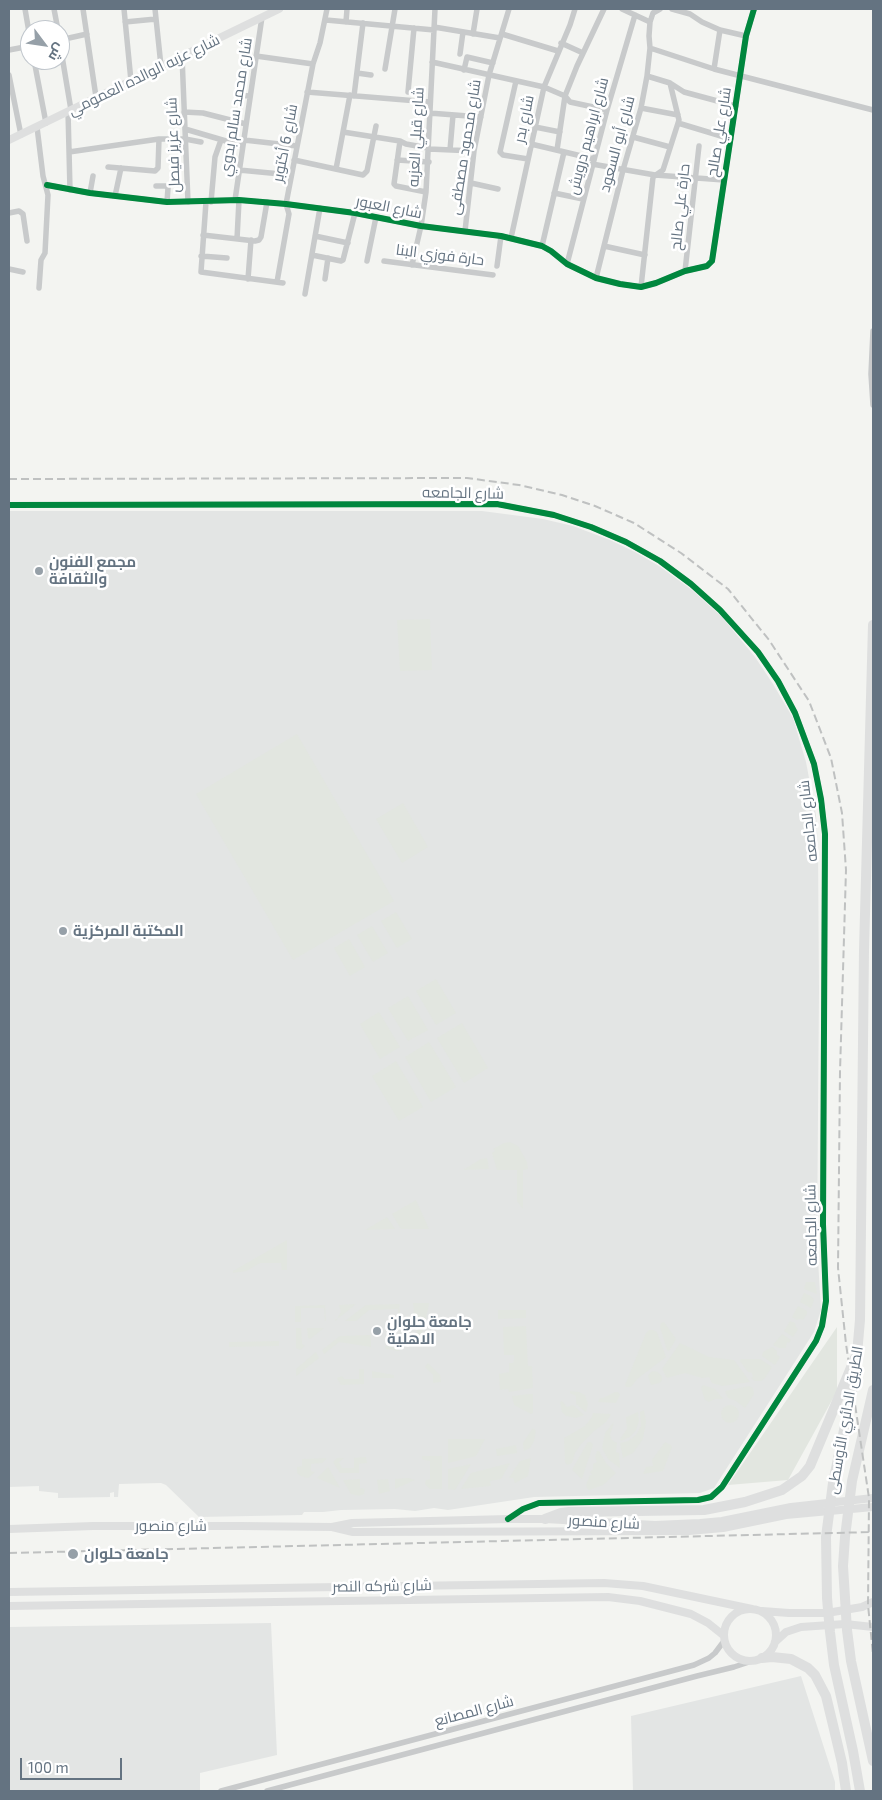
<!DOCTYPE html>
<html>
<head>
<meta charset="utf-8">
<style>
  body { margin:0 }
  #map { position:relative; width:882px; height:1800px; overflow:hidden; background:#f3f4f1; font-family:"Exo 2",Cairo,sans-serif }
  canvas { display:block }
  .frame { position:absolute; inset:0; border:10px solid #647381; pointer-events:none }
  .north { position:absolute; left:20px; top:20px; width:50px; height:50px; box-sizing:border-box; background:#fff; border:1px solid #c1c7cd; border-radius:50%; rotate:121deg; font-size:14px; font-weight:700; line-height:20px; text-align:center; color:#647381 }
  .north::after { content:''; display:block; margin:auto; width:18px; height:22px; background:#96a0a8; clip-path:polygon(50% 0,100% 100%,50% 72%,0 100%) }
  .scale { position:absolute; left:20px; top:1758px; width:102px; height:22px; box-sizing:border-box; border:2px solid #647381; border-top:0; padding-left:6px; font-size:15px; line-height:18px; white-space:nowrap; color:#647381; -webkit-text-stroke:4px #fff; paint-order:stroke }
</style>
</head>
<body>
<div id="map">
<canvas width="882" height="1800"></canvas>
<div class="frame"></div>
<div class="north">ش</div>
<div class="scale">100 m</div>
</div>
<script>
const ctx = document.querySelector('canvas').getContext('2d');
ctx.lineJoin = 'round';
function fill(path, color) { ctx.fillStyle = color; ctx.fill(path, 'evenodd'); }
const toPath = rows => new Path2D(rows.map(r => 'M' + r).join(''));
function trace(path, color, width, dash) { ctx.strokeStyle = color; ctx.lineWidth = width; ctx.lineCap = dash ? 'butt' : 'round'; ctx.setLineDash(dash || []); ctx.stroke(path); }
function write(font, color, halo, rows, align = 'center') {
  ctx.font = font + ' "Exo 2",Cairo,sans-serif'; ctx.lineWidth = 5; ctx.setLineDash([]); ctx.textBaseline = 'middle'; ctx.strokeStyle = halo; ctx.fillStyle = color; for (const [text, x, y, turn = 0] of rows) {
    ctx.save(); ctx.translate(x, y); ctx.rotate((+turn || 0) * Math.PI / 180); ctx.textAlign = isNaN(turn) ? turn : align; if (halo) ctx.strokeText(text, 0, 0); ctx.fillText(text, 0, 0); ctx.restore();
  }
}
fill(toPath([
  [9,511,482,511,543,519,573,526,610,540,635,552,659,566,692,590,722,617,755,657,773,684,793,718,806,762,816,815,818,848,819,990,817,1243,821,1310,814,1332,714,1488,700,1493,534,1497,448,1510,434,1508,415,1511,395,1509,341,1510,323,1512,304,1512,302,1515,199,1517,166,1485,161,1483,119,1484,118,1497,114,1497,114,1492,110,1493,110,1497,58,1498,58,1493,39,1491,39,1486,9,1487],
  [271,1623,277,1755,200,1773,200,1791,9,1791,9,1627],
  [801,1676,835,1782,835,1791,633,1791,631,1716]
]), '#e3e5e4');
fill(toPath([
  [430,619,432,670,400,671,397,620],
  [297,734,394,901,293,960,196,794],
  [403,803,428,847,402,863,376,819],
  [396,912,412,939,397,948,381,921],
  [372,926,388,953,373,962,357,935],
  [349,939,365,967,350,976,334,948],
  [436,979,456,1013,436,1025,416,991],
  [408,996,428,1030,408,1041,388,1008],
  [379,1012,400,1047,380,1059,360,1024],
  [462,1023,488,1068,464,1083,437,1038],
  [429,1042,456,1087,431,1102,405,1057],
  [396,1061,423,1107,399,1121,372,1076],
  [510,1142,518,1146,527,1162,528,1169,523,1170,523,1209,517,1201,517,1170,497,1170,492,1153,495,1151,493,1149,504,1143],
  [487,1158,489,1169,463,1170,481,1159],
  [416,1200,429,1229,401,1229,392,1214],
  [387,1217,395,1229,365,1230],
  [287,1240,287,1270,282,1270,281,1263,260,1263,246,1271,233,1273,233,1271],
  [806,1282,815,1282,817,1294,804,1289],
  [804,1293,811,1296,814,1300,811,1308,800,1302],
  [413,1303,429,1303,426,1319,415,1319,413,1318,414,1314,413,1314,414,1310],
  [356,1304,335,1321,335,1319,337,1319,341,1312,339,1305],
  [399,1304,400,1306,399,1308,400,1312,399,1312,400,1313,399,1316,400,1320,398,1320,398,1309,369,1310,356,1321,345,1321,366,1305],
  [325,1305,326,1321,325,1321,324,1308,301,1308,301,1322,295,1322,295,1306],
  [798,1306,807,1311,807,1314,803,1320,799,1319,797,1320,792,1317],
  [498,1310,526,1310,526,1318,498,1319],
  [790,1321,795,1323,796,1327,798,1329,793,1337,784,1331],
  [664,1322,676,1339,669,1351,667,1350,660,1327,661,1323],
  [424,1325,422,1334,398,1351,386,1349,385,1346,396,1347,417,1332,417,1326],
  [526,1326,528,1366,532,1366,533,1388,509,1392,508,1389,500,1390,499,1374,509,1372,509,1363,513,1363,514,1360,514,1355,504,1355,503,1327],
  [837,1327,837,1391,788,1480,728,1485],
  [296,1328,301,1328,302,1344,305,1346,300,1350,296,1348],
  [307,1328,324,1328,310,1339,308,1338],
  [649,1330,653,1330,657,1332,666,1357,637,1379,631,1387,626,1387,625,1385,646,1333],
  [782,1334,791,1340,789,1343,787,1342,786,1348,779,1348,773,1345],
  [371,1335,371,1347,339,1342,324,1354,322,1350,340,1336],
  [279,1341,279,1346,229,1347,229,1342],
  [680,1343,709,1357,734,1360,750,1382,722,1386,712,1383,709,1377,702,1378,685,1373,667,1378,662,1369],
  [772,1347,777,1351,777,1355,780,1357,775,1365,762,1356,763,1352],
  [316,1352,319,1358,296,1376,296,1369],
  [741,1359,760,1359,772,1367,765,1378,761,1381,755,1381,751,1378,753,1377,752,1373,748,1372,740,1361],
  [428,1363,440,1375,441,1382,433,1383,433,1375,425,1367],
  [359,1369,364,1369,364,1384,341,1385,337,1378,342,1376,344,1379,359,1379],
  [372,1371,394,1375,394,1378,372,1378],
  [653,1371,658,1372,662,1377,662,1380,660,1383,651,1385,648,1376,650,1373],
  [703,1385,715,1389,723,1399,715,1399,709,1402,705,1400,701,1388],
  [749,1386,753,1388,754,1394,745,1408,736,1401,728,1398,725,1391],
  [570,1391,579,1392,585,1395,588,1404,586,1412,576,1404,576,1396,570,1393],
  [615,1392,618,1392,620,1395,616,1403,598,1402,600,1398,603,1398],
  [528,1394,533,1394,533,1413,531,1414,514,1405,512,1396],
  [562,1401,567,1407,573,1405,584,1415,576,1418,566,1416,562,1412,560,1402],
  '721 1414a9 9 0 1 1 18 0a9 9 0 1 1-18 0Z',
  [644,1410,646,1422,643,1439,633,1453,623,1458,620,1443,628,1441,636,1435,641,1426,640,1412],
  [638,1412,639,1421,636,1430,630,1437,621,1441,620,1439,627,1429,626,1417],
  [593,1413,611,1414,606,1422,594,1431,581,1444,575,1453,572,1463,567,1465,565,1462,564,1438,585,1426,592,1417],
  [614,1422,610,1435,612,1440,617,1443,616,1452,619,1453,620,1468,608,1459,602,1448,605,1433],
  [533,1428,536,1431,534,1441,530,1448,524,1451,523,1443],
  [448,1439,485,1439,476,1456,448,1463],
  [588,1442,591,1442,593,1445,582,1479,572,1470],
  [665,1442,671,1445,672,1447,663,1471,643,1474,646,1467,653,1466,652,1460],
  [516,1445,517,1453,497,1456,496,1449],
  [597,1451,599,1451,606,1463,616,1473,603,1485,589,1490,587,1488,586,1485,590,1475,592,1475,590,1472,593,1469,593,1464,597,1462,595,1457],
  [422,1456,442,1456,442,1489,430,1489,425,1484,426,1480,430,1479,430,1461,424,1460,422,1459],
  [366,1457,367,1463,359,1464,359,1473,340,1473,333,1462,337,1458,344,1458,339,1462,342,1468,354,1468,354,1458],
  [327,1458,322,1463,311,1464,311,1471,315,1472,308,1478,301,1476,297,1473,297,1467,302,1466,302,1459],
  [531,1458,528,1476,515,1483,513,1478,509,1478,520,1461],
  [510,1463,501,1479,490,1481,491,1486,461,1489,471,1473],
  [471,1464,455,1490,448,1489,448,1469],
  [328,1467,340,1488,317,1478],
  [409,1478,415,1480,395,1489,395,1479],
  [360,1479,360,1488,365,1489,364,1494,359,1496,351,1494,343,1480],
  [388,1479,390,1491,379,1494,377,1480]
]), '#e2e6e0');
trace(toPath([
  [25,9,30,38],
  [54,9,58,30],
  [83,9,96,97],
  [124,9,131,81],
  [155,9,161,66],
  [622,9,650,22],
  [672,9,690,14,702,22,720,30,746,36],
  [326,20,434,30],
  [125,22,156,19],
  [346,22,347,9],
  [434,27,500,38],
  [473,34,477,9],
  [502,34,558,51],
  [60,40,87,34],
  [561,43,583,53],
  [60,44,71,110],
  [650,48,714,69,873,110],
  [9,50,30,46],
  [460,54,463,32],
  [182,56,188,202],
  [256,56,313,64],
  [34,60,46,123],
  [432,62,544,87,565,96,570,102,607,110],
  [385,69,395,9],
  [714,69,720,30],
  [464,70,467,57,493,63],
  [357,73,371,75],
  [9,75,21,135],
  [647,76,670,83,684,92,736,106],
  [516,81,500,152,503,155,528,159],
  [307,92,430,102],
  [408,92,414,28],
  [236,95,250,96],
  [354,96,363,23],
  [641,108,678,115],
  [68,111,70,190],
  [184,112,203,113,246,124],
  [429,113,481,117],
  [678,123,731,139],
  [37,127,43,176,48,195,45,253,41,260,39,288],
  [535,127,560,132],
  [185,129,243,146],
  [343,132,400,141,406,144,428,148],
  [633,137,670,147],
  [244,140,297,146],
  [400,141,394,184,396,186,426,192],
  [531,144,594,159],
  [429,149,474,151],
  [450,150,453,115],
  [557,150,565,96,577,66,604,9],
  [69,152,159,139,185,139,201,142],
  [294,160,363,175,367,171,376,126],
  [397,160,429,162],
  [592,164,655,175,724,180],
  [108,167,155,171,158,168,159,139],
  [336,169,350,95],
  [239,170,291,175],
  [471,183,498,189],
  [47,185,90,193,167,202,239,200,286,204,355,213,421,226,501,236,542,246,551,251,567,264,596,278,620,284,641,287,656,283,685,271,707,266,712,261,746,36,754,9],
  [156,186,166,186,168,188,167,202],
  [90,193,93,176],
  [554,193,583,199],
  [115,196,121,168],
  [235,200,262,17],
  [206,202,201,272,283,283],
  [211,202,215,157,221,140],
  [9,213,19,211,23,214,27,241],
  [465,231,474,151,489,75,509,9],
  [203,235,255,241,259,240,261,237,267,202],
  [315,236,348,243],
  [511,238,544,87,570,25,575,9],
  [237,239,239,200],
  [542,246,564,152],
  [604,246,645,255],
  [312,255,341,261,343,260,355,213],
  [201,256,227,258],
  [367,261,376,217],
  [384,261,493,275],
  [567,264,607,110,635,15],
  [412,265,421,226,426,192,435,9],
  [497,266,501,236],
  [9,269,23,272],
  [685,271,699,146],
  [596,278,623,170,641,108,647,76,650,48,649,36,650,22,653,13,660,9],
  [248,279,251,240],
  [325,279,328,258],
  [277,282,289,214,286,204,313,64,320,43,327,9],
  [641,287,653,177,663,170,679,120,670,83],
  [305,294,320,208],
  [873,331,871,374,873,405],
  [9,505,497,504,554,515,591,527,626,542,660,561,691,584,720,610,758,652,778,681,795,713,814,764,821,799,825,834,823,1224,826,1301,822,1326,816,1341,722,1487,711,1497,698,1500,539,1503,523,1509,509,1519],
  [221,1791,694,1665,709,1658,715,1653,724,1641],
  [267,1791,697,1676,734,1667,752,1661]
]), '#c8cacb', 5.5);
trace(toPath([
  [9,140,279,9],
  [332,1527,352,1523,508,1519,545,1519,655,1525,700,1523,722,1521,791,1507,873,1498],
  [9,1529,93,1526,241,1526,332,1527,353,1532,689,1531,723,1528,786,1515,873,1507],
  [9,1592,604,1583,643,1586,752,1609],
  [9,1606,608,1597,640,1601,691,1614,708,1623,723,1635],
  '724 1635a26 26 0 1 1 52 0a26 26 0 1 1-52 0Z',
  [762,1611,789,1613,827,1613,862,1607,873,1602],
  [775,1642,786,1632,801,1627,845,1624,873,1627]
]), '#dedfdf', 8);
trace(toPath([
  [873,1390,852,1481,845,1537,843,1566,847,1630,851,1661,873,1761],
  [545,1519,561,1513,569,1512,704,1510,745,1502,782,1490,802,1476,810,1466,855,1358],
  [762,1658,772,1657,791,1659,808,1668,815,1675,826,1696,833,1725,842,1763,846,1791],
  [860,1791,853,1751,834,1665,830,1632,827,1598,826,1537,833,1483,855,1377,860,1320,864,950,873,625]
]), '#dedfdf', 10);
trace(toPath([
  [9,479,467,478,519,485,562,495,595,506,634,523,681,553,728,589,769,640,809,701,831,758,842,813,846,870,840,1072,838,1268,846,1344,869,1498,868,1605,873,1654],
  [9,1553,873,1532]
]), '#bfc1c1', 2, [8, 4]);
trace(toPath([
  [47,185,90,193,167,202,239,200,286,204,355,213,421,226,501,236,542,246,551,251,567,264,596,278,620,284,641,287,656,283,685,271,707,266,712,261,746,36,754,9],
  [9,505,497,504,554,515,591,527,626,542,660,561,691,584,720,610,758,652,778,681,795,713,814,764,821,799,825,834,823,1224,826,1301,822,1326,816,1341,722,1487,711,1497,698,1500,539,1503,523,1509,508,1519]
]), '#00873e', 6);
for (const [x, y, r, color] of [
  [39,571,5,"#96a0a8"],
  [63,931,5,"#96a0a8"],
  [377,1331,5,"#96a0a8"],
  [73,1554,6,"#96a0a8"]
]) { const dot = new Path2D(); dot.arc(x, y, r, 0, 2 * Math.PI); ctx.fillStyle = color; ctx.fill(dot); trace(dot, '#fff', 2); }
write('15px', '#647381', '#fff', [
  ["شارع عزبه الوالده العمومي",144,75,-26],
  ["شارع محمد سالم بدوي",236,107,-81],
  ["شارع بدر",524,119,-78],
  ["شارع علي صالح",719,132,-81],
  ["شارع ابراهيم درويش",588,136,-75],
  ["شارع قبلي العزبه",416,137,-87],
  ["شارع 6 أكتوبر",285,143,-79],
  ["شارع أبو السعود",617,144,-75],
  ["شارع عزيز فيصل",173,145,-92],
  ["شارع محمود مصطفى",465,147,-81],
  ["شارع العبور",389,207,11],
  ["حارة علي صالح",680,207,-84],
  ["حارة فوزي البنا",440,255,7],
  ["شارع الجامعه",463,493,1],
  ["شارع الجامعه",808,821,-96],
  ["شارع الجامعه",811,1225,-91],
  ["الطريق الدائري الأوسطى",845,1420,-80],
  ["شارع منصور",604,1522,3],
  ["شارع منصور",171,1526],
  ["شارع شركه النصر",382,1586,-1],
  ["شارع المصانع",474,1711,-15]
]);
write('bold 15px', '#647381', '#fff', [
  ["مجمع الفنون",49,562],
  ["والثقافة",49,579],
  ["المكتبة المركزية",73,931],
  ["جامعة حلوان",387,1322],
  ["الاهلية",387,1339],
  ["جامعة حلوان",84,1554]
], 'left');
</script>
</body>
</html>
